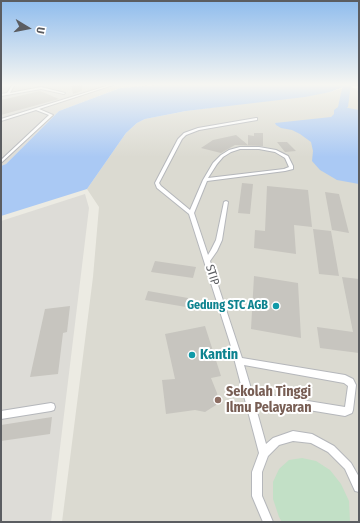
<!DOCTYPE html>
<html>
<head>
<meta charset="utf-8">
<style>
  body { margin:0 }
  #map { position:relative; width:360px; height:523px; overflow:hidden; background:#ecebe3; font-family:"Fira Sans Condensed",sans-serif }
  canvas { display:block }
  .frame { position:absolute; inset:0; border:2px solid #5b5d61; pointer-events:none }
  .north { position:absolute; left:8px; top:8px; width:40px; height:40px; -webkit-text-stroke:3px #fff; paint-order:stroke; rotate:100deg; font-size:11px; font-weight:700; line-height:16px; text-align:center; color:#5b5d61 }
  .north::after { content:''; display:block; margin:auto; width:14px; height:18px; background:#5b5d61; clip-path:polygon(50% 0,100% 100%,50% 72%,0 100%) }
</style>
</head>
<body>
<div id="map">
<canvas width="360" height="523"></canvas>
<div class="frame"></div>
<div class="north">U</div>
</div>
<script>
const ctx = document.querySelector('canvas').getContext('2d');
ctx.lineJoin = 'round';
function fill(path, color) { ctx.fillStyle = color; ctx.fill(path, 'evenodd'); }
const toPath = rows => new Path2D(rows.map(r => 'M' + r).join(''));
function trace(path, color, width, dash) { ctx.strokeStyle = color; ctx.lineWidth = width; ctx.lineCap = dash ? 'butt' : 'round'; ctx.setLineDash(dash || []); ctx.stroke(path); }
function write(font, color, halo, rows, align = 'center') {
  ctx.font = font + ' "Fira Sans Condensed",sans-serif'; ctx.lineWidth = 4; ctx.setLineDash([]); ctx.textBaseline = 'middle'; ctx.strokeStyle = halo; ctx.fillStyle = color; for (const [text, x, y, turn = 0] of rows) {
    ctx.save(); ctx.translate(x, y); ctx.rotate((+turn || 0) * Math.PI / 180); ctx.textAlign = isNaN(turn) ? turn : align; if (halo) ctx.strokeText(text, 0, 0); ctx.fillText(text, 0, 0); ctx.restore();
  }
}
fill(toPath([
  [1,84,167,84,120,88,59,111,6,164,1,166],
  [85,194,89,208,51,522,1,522,1,221]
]), '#dddcd7');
fill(toPath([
  [349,86,359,91,359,522,62,522,93,277,99,207,87,189,126,133,137,123,145,119,186,111,330,92]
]), '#dbdad1');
fill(toPath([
  [302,458,316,461,330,470,341,484,349,501,350,522,282,522,279,517,273,499,273,482,279,469,289,460]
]), '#c2e0c6');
fill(toPath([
  [167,84,359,84,359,86,346,86,330,92,305,97,186,111,145,119,137,123,126,133,87,189,1,216,1,166,6,164,59,111,120,88],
  [338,107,343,107,359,110,359,184,337,180,320,170,312,161,313,151,311,142,300,134,292,130,281,128,276,125,275,123,331,117,334,114,334,110]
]), '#aac9f4');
fill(toPath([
  [343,84,351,84,348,107,343,110,338,107,343,84]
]), '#aac9f4');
fill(toPath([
  [71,84,82,84,82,91,73,94],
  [40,91,59,99,1,115,1,100],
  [254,133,263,133,263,146,235,145,221,153,201,148,213,140,236,135,248,145,248,135,254,136],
  [277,142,287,142,296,151,285,152],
  [242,183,253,184,250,214,238,213],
  [267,186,308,190,312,227,294,225,296,254,254,248,255,230,265,231],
  [325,192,339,194,349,233,332,230],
  [313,229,331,231,339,276,319,274],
  [155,261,196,267,193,278,151,272],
  [254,276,298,283,301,338,251,329],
  [342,277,359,279,359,353,320,348,317,327,353,332],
  [148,291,188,298,186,307,145,300],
  [70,306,67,332,63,333,58,374,30,377,45,309],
  [205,326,221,376,211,378,217,393,218,399,216,405,205,412,195,410,166,414,162,380,175,379,165,334],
  [52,417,50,434,1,441,1,425]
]), '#c7c5bf');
const lane = toPath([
  [13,84,15,84,10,93,41,87,65,93,64,94,41,89,1,96,1,94,7,93,13,84],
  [113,84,116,84,39,109,53,115,1,163,1,160,49,115,36,110,1,121,1,119,113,84],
  [256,118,257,118,257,120,199,130,186,135,182,139,159,183,161,186,190,210,203,180,213,163,221,155,229,150,240,147,259,147,276,150,288,156,293,166,293,169,285,171,207,181,194,213,208,255,211,250,216,240,224,202,226,201,228,202,222,240,217,251,210,261,242,358,345,375,353,379,356,385,353,410,352,413,345,416,254,401,266,444,273,438,293,431,312,434,334,446,351,463,359,477,359,492,355,491,345,469,328,452,311,443,293,441,279,445,268,456,262,472,262,496,273,522,263,522,252,496,252,472,259,453,230,343,189,214,157,188,155,183,178,139,184,133,198,128,256,118],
  [240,149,259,149,275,152,285,158,289,167,284,169,208,178,217,164,223,157,231,152,240,149],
  [244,365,344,383,348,386,345,407,252,392,244,365],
  [51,403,54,404,55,407,54,410,51,411,1,419,1,411,51,403]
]);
trace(lane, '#b5b7bb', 2);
fill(lane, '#fff');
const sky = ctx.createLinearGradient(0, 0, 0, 157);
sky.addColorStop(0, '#8fbced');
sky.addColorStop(0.54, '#f6f6f2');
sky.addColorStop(1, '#f6f6f200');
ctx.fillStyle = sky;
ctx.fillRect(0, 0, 360, 157);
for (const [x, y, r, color] of [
  [276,306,4,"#0f9aa8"],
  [192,355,4,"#0f9aa8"],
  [218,400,4,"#8d6e63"]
]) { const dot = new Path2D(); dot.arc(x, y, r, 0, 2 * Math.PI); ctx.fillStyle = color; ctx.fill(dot); trace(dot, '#fff', 1.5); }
write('12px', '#5b5d61', '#fff', [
  ["STIP",212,275,72]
]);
write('bold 12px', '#0d838f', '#fff', [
  ["Gedung STC AGB",268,306]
], 'right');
write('bold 14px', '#0d838f', '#fff', [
  ["Kantin",200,355]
], 'left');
write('bold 14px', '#785e54', '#fff', [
  ["Sekolah Tinggi",226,392],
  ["Ilmu Pelayaran",226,408]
], 'left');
</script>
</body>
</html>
